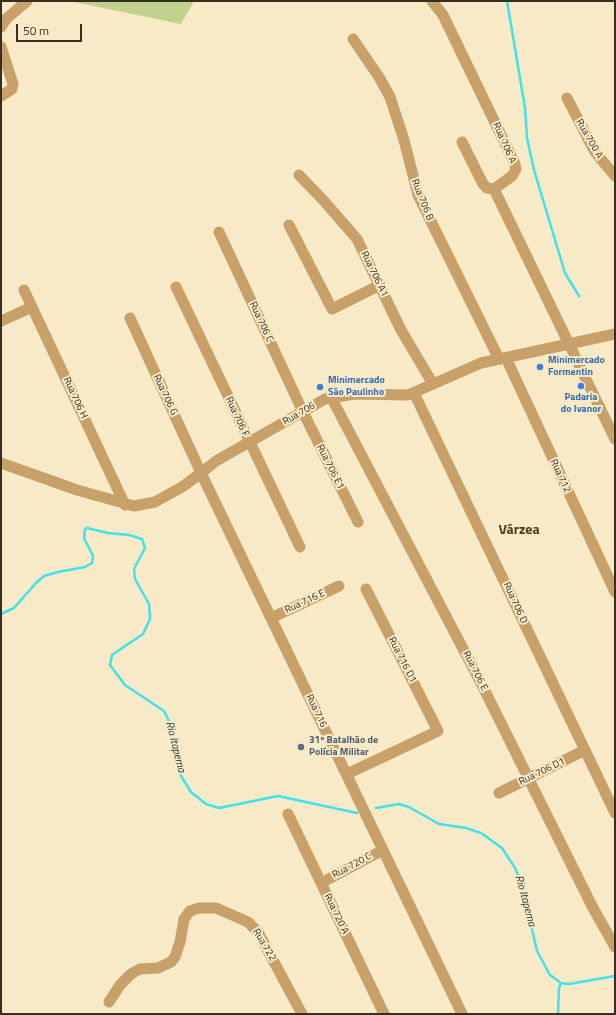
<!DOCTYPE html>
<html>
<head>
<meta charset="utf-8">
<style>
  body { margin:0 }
  #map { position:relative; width:616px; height:1015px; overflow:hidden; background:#f8eac6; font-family:"Titillium Web",sans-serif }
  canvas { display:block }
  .frame { position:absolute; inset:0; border:2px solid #342f21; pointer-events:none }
  .scale { position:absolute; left:16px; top:24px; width:66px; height:18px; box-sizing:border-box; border:2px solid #342f21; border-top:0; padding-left:5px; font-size:12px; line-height:14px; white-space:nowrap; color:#342f21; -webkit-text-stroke:3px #f8eac6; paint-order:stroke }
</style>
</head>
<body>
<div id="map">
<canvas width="616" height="1015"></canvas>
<div class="frame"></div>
<div class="scale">50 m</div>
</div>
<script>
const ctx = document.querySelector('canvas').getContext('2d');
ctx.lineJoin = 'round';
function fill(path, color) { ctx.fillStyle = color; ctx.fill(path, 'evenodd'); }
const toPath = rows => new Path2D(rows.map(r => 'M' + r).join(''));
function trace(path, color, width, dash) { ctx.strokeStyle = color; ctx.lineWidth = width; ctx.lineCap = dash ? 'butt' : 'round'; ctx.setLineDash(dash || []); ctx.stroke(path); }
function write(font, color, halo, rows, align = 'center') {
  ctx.font = font + ' "Titillium Web",sans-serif'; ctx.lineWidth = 4; ctx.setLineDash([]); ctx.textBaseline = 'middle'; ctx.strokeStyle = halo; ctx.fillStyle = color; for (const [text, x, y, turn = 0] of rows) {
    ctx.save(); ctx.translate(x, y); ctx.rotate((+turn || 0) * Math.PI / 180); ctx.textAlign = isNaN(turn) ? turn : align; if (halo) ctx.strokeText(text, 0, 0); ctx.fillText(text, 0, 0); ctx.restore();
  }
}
fill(toPath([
  [69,1,194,1,181,24]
]), '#c2d18b');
trace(toPath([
  [507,1,525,108,527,138,534,170,565,273,579,296],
  [1,614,14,608,36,583,44,576,58,572,85,567,92,563,93,556,84,538,85,529,87,528,108,533,129,535,142,539,145,548,134,569,135,579,149,604,150,619,143,634,112,655,110,665,125,685,164,711,171,725,181,776,191,792,206,804,219,808,278,796,357,813],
  [376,808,399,804,409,807,439,824,466,828,481,833,502,848,515,868,522,885,537,951,550,975,561,983,569,984,615,976],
  [558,1014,559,988,561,983]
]), '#41e2ec', 2.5);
trace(toPath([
  [432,1,443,15,515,164,516,169,512,176,494,189,615,439],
  [1,27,6,19,27,1],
  [353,39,379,77,390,97,404,140,418,195,499,359],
  [1,47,13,84,12,89,1,96],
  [567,98,595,152,615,176],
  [462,142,483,184,487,188,494,189],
  [299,175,324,201,357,239,401,330,433,384],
  [289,225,332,309,380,285],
  [219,232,303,412,358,522],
  [176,287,300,547],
  [24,290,125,505],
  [1,321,32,307],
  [506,358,615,592],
  [414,393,615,813],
  [331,397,481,683,593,908,615,947],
  [1,463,77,490,134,506,155,502,182,487,201,473,130,318],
  [271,618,339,586],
  [347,774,438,731,366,589],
  [499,793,585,750],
  [288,814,384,1014],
  [321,883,383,850],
  [109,1002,120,985,131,974,140,969,158,968,171,962,175,957,180,942,184,919,190,911,199,908,216,908,248,922,258,932,302,1014]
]), '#c7a06a', 11);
trace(toPath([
  [462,1014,201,473,216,461,325,399,354,394,408,395,481,363,615,334]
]), '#c7a06a', 11);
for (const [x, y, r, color] of [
  [540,367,4,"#3f7fe0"],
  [581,386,4,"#3f7fe0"],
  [320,387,4,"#3f7fe0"],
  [301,747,4,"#5c6f8a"]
]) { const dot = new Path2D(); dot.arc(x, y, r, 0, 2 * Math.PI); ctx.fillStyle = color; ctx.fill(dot); trace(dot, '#f8eac6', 1.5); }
write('10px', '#342f21', '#f8eac6', [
  ["Rua 700 A",589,139,60],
  ["Rua 706 A",504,143,66],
  ["Rua 706 B",422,200,68],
  ["Rua 706 A1",374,274,64],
  ["Rua 706 C",261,322,65],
  ["Rua 706 G",165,395,65],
  ["Rua 706 H",75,398,65],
  ["Rua 706",299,414,-30],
  ["Rua 706 F",237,417,65],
  ["Rua 706 E1",330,467,63],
  ["Rua 712",560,476,65],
  ["Rua 716 E",305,602,-25],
  ["Rua 706 D",515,603,65],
  ["Rua 716 D1",402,660,63],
  ["Rua 706 E",475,671,63],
  ["Rua 716",316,711,64],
  ["Rua 706 D1",542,772,-26],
  ["Rua 720 C",352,866,-28],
  ["Rua 720 A",336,914,64],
  ["Rua 722",264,945,59]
]);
write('bold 10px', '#366cbe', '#f8eac6', [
  ["Minimercado",548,361],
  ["Formentin",548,373],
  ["Minimercado",328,381],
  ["São Paulinho",328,393],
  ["Padaria",581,398,"center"],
  ["do Ivanor",581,410,"center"]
], 'left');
write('bold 10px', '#4e5e75', '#f8eac6', [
  ["31º Batalhão de",309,741],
  ["Polícia Militar",309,753]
], 'left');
write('italic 11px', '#253f41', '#f8eac6', [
  ["Rio Itapema",175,747,76],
  ["Rio Itapema",525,901,75]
]);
write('bold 14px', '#4a3e1f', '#f8eac6', [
  ["Várzea",519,531]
]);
</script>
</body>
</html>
